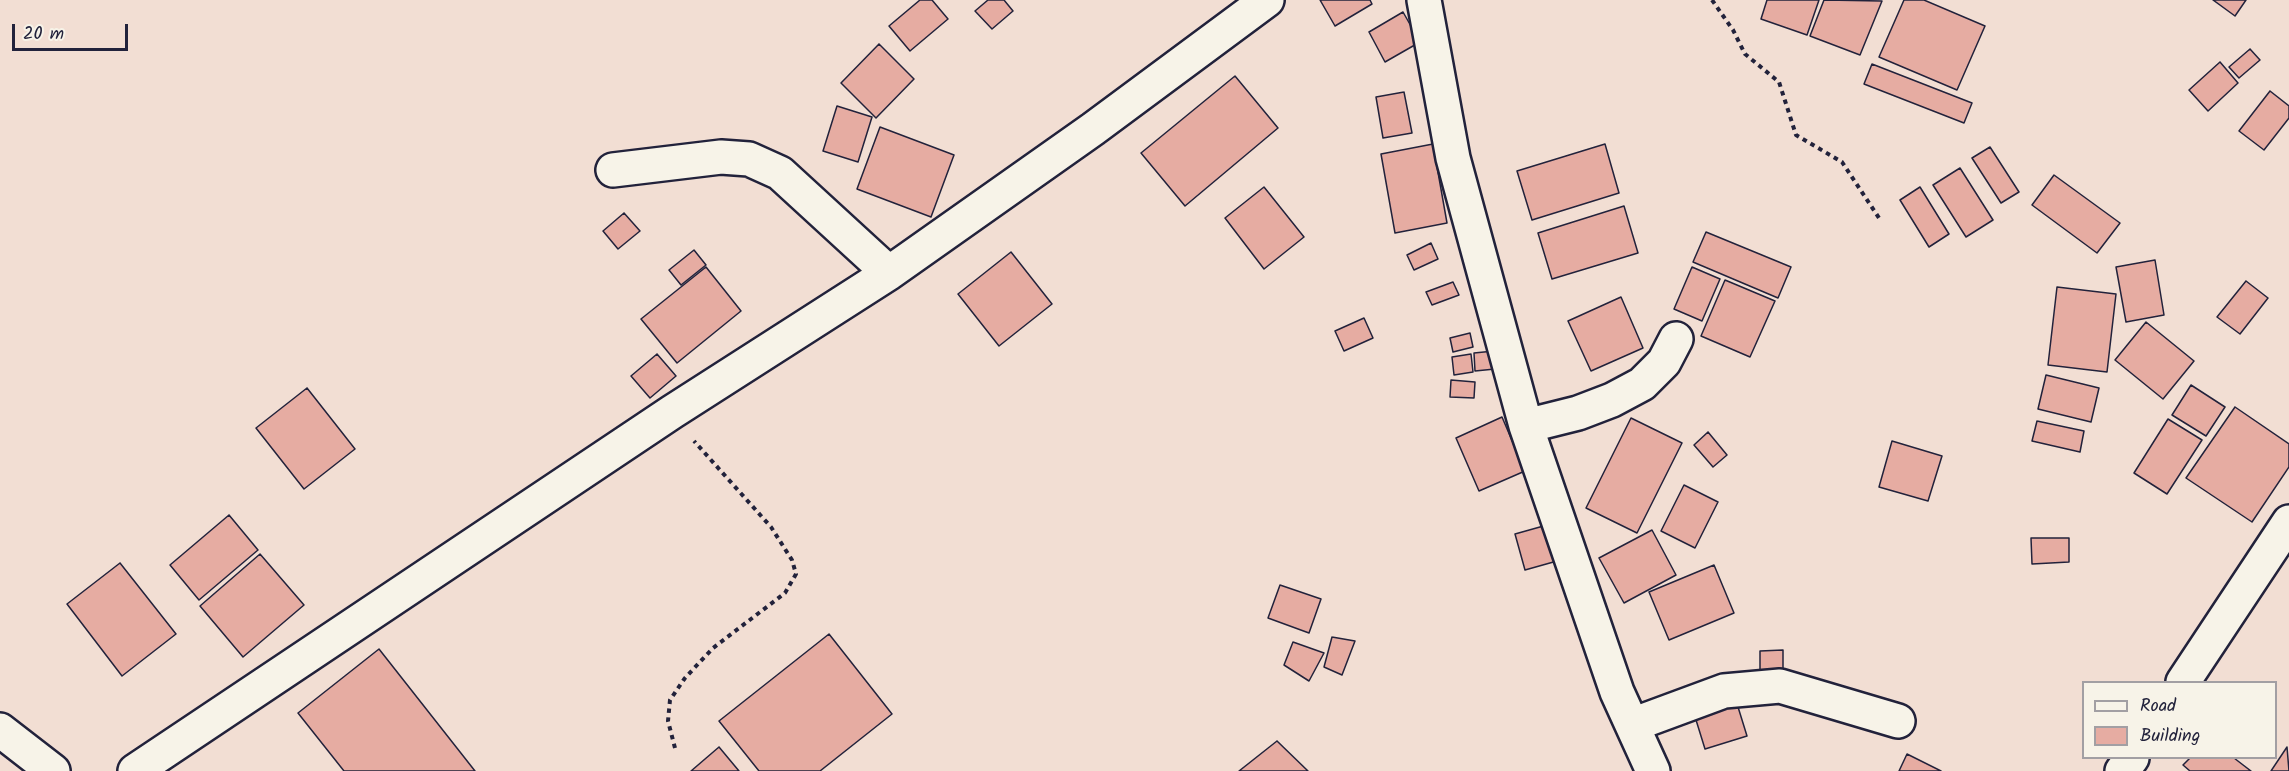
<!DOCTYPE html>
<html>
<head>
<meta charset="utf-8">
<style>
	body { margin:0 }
	#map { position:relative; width:2289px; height:771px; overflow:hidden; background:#f2ded3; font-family:Kalam,sans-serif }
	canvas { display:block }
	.legend { position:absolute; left:2082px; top:681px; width:195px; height:78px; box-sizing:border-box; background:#f7f3e8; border:2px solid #a29fa3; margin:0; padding:8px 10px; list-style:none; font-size:18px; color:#22223b }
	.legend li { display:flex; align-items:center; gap:12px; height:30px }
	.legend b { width:30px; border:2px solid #a29fa3 }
	.scale { position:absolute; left:12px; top:24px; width:116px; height:27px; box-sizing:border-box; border:3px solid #22223b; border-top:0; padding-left:8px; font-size:18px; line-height:21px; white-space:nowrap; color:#22223b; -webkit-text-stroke:4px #f7f3e8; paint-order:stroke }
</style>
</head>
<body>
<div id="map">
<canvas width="2289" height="771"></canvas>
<ul class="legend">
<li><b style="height:8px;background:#f7f3e8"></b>Road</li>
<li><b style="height:16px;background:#e6aca2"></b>Building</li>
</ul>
<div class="scale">20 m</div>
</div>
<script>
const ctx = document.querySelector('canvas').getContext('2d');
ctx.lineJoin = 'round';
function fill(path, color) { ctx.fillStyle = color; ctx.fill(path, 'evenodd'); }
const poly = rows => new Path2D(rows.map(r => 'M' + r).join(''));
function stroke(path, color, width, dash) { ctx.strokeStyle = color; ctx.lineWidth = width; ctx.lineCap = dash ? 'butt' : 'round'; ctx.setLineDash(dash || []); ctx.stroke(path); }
const building = poly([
	[920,0,932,0,948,19,910,51,889,26,920,0],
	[988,0,1004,0,1013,11,992,29,975,11,988,0],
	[1320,0,1370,0,1372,4,1335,26,1320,0],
	[1767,0,1819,0,1807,35,1761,19,1767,0],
	[1824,0,1882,1,1860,55,1810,36,1824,0],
	[1904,0,1924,0,1985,26,1957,90,1879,57,1904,0],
	[2213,0,2246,0,2235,16,2213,0],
	[1403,12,1420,42,1385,62,1369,32,1403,12],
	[879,44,914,79,876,118,841,83,879,44],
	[2250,49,2260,60,2239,78,2229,67,2250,49],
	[2220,62,2238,83,2208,111,2189,90,2220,62],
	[1872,64,1972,103,1964,123,1864,84,1872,64],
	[1235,76,1278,128,1185,206,1141,153,1235,76],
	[2270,91,2289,106,2289,118,2264,150,2239,131,2270,91],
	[1404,92,1412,133,1383,138,1376,97,1404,92],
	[837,106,872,117,858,162,823,151,837,106],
	[880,127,954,155,931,217,857,189,880,127],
	[1433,144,1447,223,1395,233,1381,154,1433,144],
	[1605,144,1619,193,1532,220,1517,171,1605,144],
	[1990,147,2019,192,2001,203,1972,158,1990,147],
	[1960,168,1993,220,1966,237,1933,185,1960,168],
	[2054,175,2120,223,2097,253,2032,205,2054,175],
	[1264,187,1304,237,1264,269,1225,218,1264,187],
	[1920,187,1949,234,1929,247,1900,200,1920,187],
	[1624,206,1638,253,1552,279,1538,233,1624,206],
	[624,213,640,231,618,249,603,231,624,213],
	[1706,232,1791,267,1778,298,1693,262,1706,232],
	[1431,243,1438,259,1414,270,1407,255,1431,243],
	[694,250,706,265,681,285,669,270,694,250],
	[1011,252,1052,304,999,346,958,294,1011,252],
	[2155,260,2164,315,2126,322,2116,267,2155,260],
	[706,267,741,311,677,363,641,319,706,267],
	[1692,267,1720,279,1702,321,1674,309,1692,267],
	[1725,280,1775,301,1750,357,1701,336,1725,280],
	[2246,281,2268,298,2240,334,2217,317,2246,281],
	[1453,282,1459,295,1432,305,1426,292,1453,282],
	[2057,287,2116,294,2107,372,2048,365,2057,287],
	[1621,297,1643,348,1591,371,1568,321,1621,297],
	[1364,318,1373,338,1344,351,1335,331,1364,318],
	[2146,322,2194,361,2163,399,2115,360,2146,322],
	[1470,333,1473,347,1453,352,1450,338,1470,333],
	[1494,351,1495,369,1475,371,1474,353,1494,351],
	[657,354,676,376,650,398,631,376,657,354],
	[1471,354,1473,372,1454,375,1452,357,1471,354],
	[2046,375,2099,388,2091,422,2038,409,2046,375],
	[1451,380,1475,382,1474,398,1450,397,1451,380],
	[2191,385,2225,407,2206,436,2172,415,2191,385],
	[307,388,355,449,304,489,256,428,307,388],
	[2235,407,2289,444,2289,467,2252,522,2186,478,2235,407],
	[1502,417,1525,471,1479,491,1456,438,1502,417],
	[1631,418,1682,443,1637,533,1586,508,1631,418],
	[2168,419,2202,440,2167,494,2134,473,2168,419],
	[2037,421,2084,431,2080,452,2032,441,2037,421],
	[1708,432,1727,455,1713,467,1694,445,1708,432],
	[1892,441,1942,456,1928,501,1879,487,1892,441],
	[1684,485,1718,502,1695,548,1661,531,1684,485],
	[229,515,258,550,199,600,170,565,229,515],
	[1547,525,1557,561,1525,570,1515,534,1547,525],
	[1652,530,1676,575,1624,603,1599,558,1652,530],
	[2031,538,2069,538,2069,562,2032,564,2031,538],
	[260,554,304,605,243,657,200,606,260,554],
	[120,563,176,634,122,676,67,604,120,563],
	[1714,565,1734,613,1669,640,1649,592,1714,565],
	[1280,585,1321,599,1309,633,1268,618,1280,585],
	[829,634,892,714,820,771,759,771,719,721,829,634],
	[1332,637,1355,641,1342,675,1324,667,1332,637],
	[1293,642,1324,653,1309,681,1284,665,1293,642],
	[379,649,475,771,344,771,298,713,379,649],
	[1783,650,1783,680,1760,680,1760,651,1783,650],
	[1734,694,1747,736,1705,749,1692,707,1734,694],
	[1277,741,1308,771,1239,771,1277,741],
	[719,747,739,771,691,771,719,747],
	[2287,747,2289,771,2271,771,2287,747],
	[1907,754,1941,771,1899,771,1907,754],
	[2190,758,2234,758,2251,771,2190,771,2183,765,2190,758]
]);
fill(building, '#e6aca2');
stroke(building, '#22223b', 1.5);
const minor = poly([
	[1424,0,1453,158,1526,426,1617,692,1653,771],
	[613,170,721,157,749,159,780,173,889,273],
	[1526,426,1578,413,1612,400,1642,384,1664,362,1676,339],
	[2183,682,2289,522],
	[1632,725,1724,691,1780,686,1898,721],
	[0,730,53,771],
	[135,771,672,412,889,273,1093,129,1267,0],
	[2122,771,2132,758]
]);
stroke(minor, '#22223b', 38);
stroke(poly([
	[1712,0,1733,30,1745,54,1779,82,1796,135,1842,162,1881,221],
	[675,748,668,721,670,700,685,678,713,648,785,593,796,574,792,560,771,527,694,441]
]), '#22223b', 4, [4.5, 4.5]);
stroke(minor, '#f7f3e8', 33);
</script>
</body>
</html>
